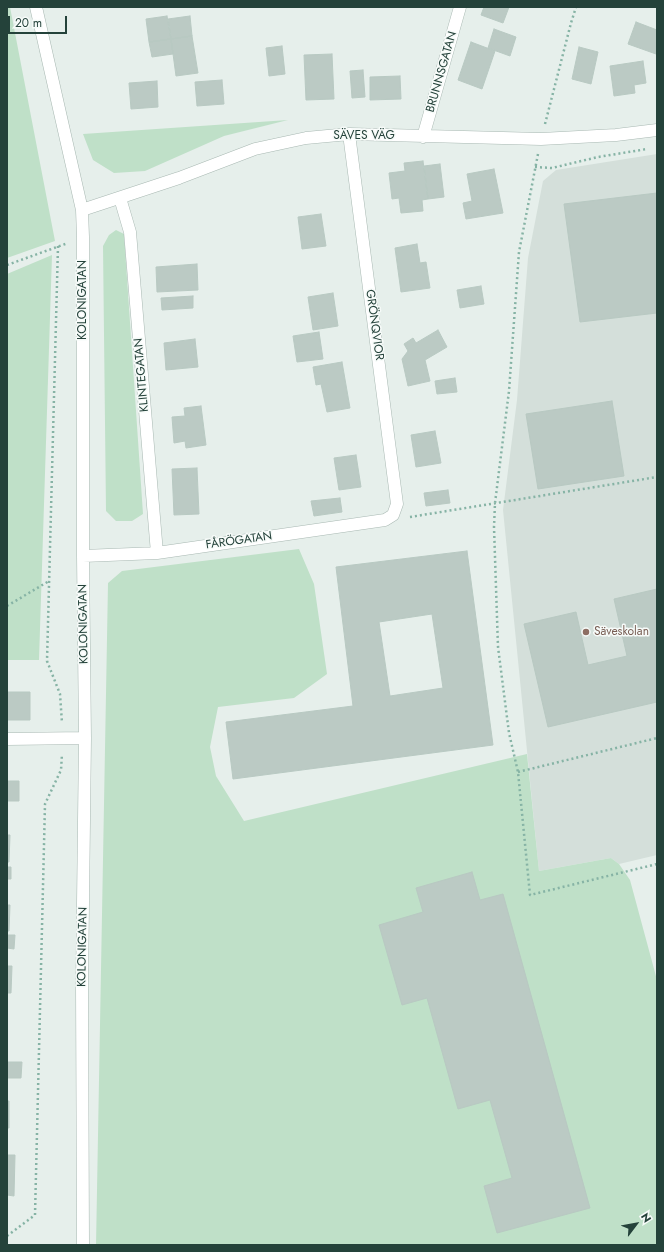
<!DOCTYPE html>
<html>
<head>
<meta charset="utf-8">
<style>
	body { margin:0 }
	#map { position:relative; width:664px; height:1252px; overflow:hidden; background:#e6efeb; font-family:Jost,sans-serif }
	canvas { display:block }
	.frame { position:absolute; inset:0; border:8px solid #24423a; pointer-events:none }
	.north { position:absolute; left:616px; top:1204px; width:40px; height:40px; -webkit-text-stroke:3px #f7fbf9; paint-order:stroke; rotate:58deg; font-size:11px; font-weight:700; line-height:16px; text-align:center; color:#24423a }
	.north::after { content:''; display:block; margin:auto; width:14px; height:18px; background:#24423a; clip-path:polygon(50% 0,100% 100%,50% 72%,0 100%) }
	.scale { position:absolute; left:8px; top:16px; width:59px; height:18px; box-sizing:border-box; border:2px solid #24423a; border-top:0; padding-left:5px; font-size:12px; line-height:14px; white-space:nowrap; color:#24423a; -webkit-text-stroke:3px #f7fbf9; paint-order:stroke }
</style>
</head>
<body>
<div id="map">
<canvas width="664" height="1252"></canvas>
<div class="frame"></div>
<div class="north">N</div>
<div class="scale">20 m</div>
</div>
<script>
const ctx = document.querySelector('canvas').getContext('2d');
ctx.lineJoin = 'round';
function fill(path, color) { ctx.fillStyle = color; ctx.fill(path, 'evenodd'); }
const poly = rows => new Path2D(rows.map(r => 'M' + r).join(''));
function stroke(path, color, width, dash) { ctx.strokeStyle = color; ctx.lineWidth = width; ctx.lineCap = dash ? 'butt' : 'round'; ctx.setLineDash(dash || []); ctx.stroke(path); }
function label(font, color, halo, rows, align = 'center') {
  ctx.font = font + ' Jost,sans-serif'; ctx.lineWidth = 3; ctx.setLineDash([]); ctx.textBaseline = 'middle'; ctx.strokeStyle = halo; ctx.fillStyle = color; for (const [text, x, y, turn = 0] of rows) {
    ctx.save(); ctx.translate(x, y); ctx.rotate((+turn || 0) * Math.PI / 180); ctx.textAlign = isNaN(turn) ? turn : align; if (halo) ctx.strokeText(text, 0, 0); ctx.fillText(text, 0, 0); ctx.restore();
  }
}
fill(poly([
	[657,154,657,855,619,864,611,858,539,871,503,510,517,400,528,258,543,181,556,170]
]), '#d4dfda');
fill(poly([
	[7,7,10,7,55,241,7,258],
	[288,120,224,136,145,171,114,173,93,160,83,134],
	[116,230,124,234,143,514,132,521,116,521,106,511,103,246,109,235],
	[52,255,39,660,7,660,7,274],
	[299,549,314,584,327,674,294,698,218,707,210,747,216,776,244,821,527,754,539,871,611,858,619,864,630,880,657,980,657,1245,96,1245,108,583,122,571]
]), '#bfe0c8');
const building = poly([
	[484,7,509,7,503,23,481,15,484,7],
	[167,16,171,39,149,42,146,19,167,16],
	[190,16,192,36,171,39,168,19,190,16],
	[636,22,657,30,656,54,628,44,636,22],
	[494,29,516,37,510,56,488,48,494,29],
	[192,36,198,73,176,76,171,39,192,36],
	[171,39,173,54,152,57,149,42,171,39],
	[471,42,495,51,482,89,458,80,471,42],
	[282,46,285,74,269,76,266,48,282,46],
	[579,47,598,52,591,84,572,79,579,47],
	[332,54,334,99,306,100,304,55,332,54],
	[643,61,646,83,634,85,635,93,614,96,610,66,643,61],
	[363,70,365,97,352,98,350,71,363,70],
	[400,76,401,99,370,100,370,77,400,76],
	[222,80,224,104,197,106,195,82,222,80],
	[157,81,158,107,131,109,129,83,157,81],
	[423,161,428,199,422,200,423,211,401,213,399,198,392,199,389,173,405,171,404,163,423,161],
	[440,164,444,197,428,199,424,166,440,164],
	[494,169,503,213,466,219,463,203,472,201,467,174,494,169],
	[657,193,657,313,580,322,564,204,657,193],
	[321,214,326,246,302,249,298,217,321,214],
	[417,244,420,263,426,262,430,288,401,292,395,248,417,244],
	[197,264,198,290,157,292,156,267,197,264],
	[481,286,484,304,460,308,457,290,481,286],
	[333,293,338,326,313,330,308,297,333,293],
	[193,296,193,308,162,310,161,298,193,296],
	[438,330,447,347,425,360,430,381,408,386,402,359,408,351,404,344,413,338,416,343,438,330],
	[319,332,323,359,297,362,293,336,319,332],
	[195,339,198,367,166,370,164,343,195,339],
	[342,362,350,408,327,412,321,384,316,385,313,367,342,362],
	[455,378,457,392,437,394,435,381,455,378],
	[612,401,624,476,538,489,526,414,612,401],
	[201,406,206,445,186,448,185,441,174,443,172,417,185,416,184,408,201,406],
	[435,431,441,463,416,467,411,435,435,431],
	[356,455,361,487,339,490,334,458,356,455],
	[197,468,199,514,174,515,172,469,197,468],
	[448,490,450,503,426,506,424,493,448,490],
	[340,498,342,512,314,516,311,501,340,498],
	[467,551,493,745,233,779,226,722,353,706,336,567,467,551],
	[432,614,443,688,390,696,379,622,432,614],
	[657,589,657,702,548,727,524,624,576,612,588,665,627,656,614,599,657,589],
	[7,692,30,692,30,720,7,720,7,692],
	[7,781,19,781,19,801,7,801,7,781],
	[7,835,10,835,9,862,7,862,7,835],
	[7,867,11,867,11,879,7,879,7,867],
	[472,872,480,900,503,894,590,1208,497,1233,484,1186,512,1178,490,1100,458,1109,427,998,402,1005,379,925,423,912,416,888,472,872],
	[7,905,10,905,9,931,7,931,7,905],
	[7,935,15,935,14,949,7,948,7,935],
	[7,966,12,966,11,993,7,993,7,966],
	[7,1062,22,1062,21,1078,7,1078,7,1062],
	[7,1101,9,1101,9,1128,7,1128,7,1101],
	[7,1155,15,1155,14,1196,7,1195,7,1155]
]);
fill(building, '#bbcac4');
stroke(building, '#b8c9c2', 1);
const street = poly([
	[36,7,82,210,83,237,83,556,85,738,82,985,83,1245],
	[423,137,460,7],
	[120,198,130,232,157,553],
	[82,210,179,178,255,149,306,138,349,134,541,139,616,135,657,130],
	[83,556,157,553,385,520,393,515,397,504,349,134],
	[7,739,85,738]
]);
stroke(street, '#a8b8b2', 13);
stroke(poly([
	[545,124,571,23,576,7],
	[538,154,519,252,509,391,495,503,494,527,498,647,509,733,518,772,530,895,657,864],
	[535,167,552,168,598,157,647,149],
	[58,246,47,661,60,694,62,723],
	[7,265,68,243],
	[410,517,657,477],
	[7,606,49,581],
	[518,772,657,738],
	[7,1236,35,1215,45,804,61,770,62,754]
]), '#86b3a5', 2.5, [2, 3]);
stroke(street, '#fff', 12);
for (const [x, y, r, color] of [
	[586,632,4,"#8d6e63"]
]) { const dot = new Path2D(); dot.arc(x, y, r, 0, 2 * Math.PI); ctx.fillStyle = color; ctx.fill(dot); stroke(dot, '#f7fbf9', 1.5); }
label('12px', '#24423a', '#f7fbf9', [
	["BRUNNSGATAN",442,72,-74],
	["SÄVES VÄG",364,136],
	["KOLONIGATAN",83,300,-90],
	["GRÖNQVIOR",374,325,82],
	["KLINTEGATAN",142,375,-95],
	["FÅRÖGATAN",239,541,-8],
	["KOLONIGATAN",84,624,-91],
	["KOLONIGATAN",83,947,-89]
]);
label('12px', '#785e54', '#f7fbf9', [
	["Säveskolan",594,632]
], 'left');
</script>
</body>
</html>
